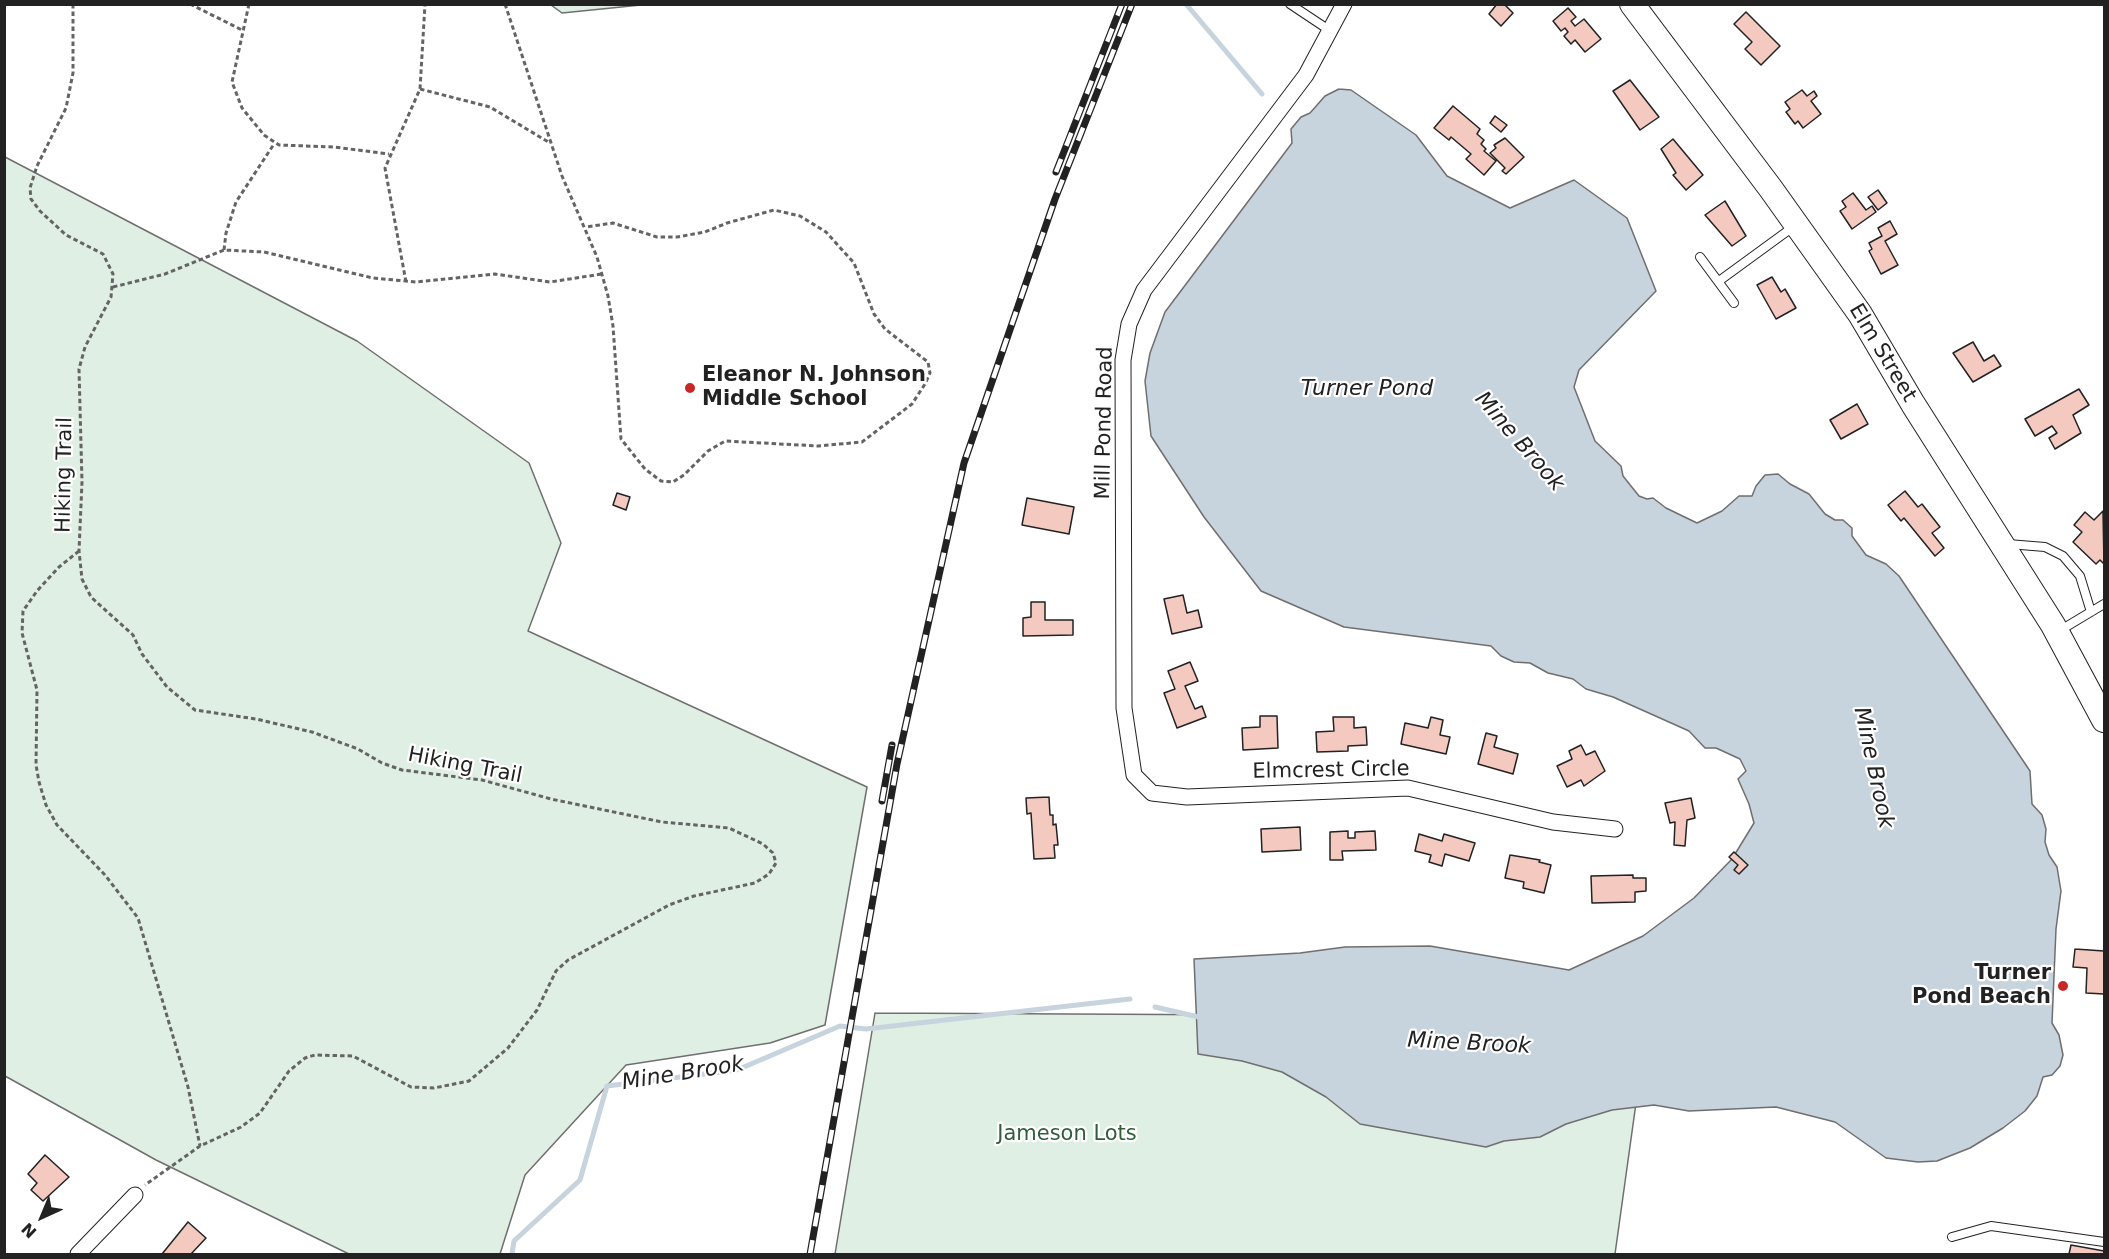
<!DOCTYPE html>
<html>
<head>
<meta charset="utf-8">
<style>
	body { margin:0 }
	#map { position:relative; width:2109px; height:1259px; overflow:hidden; background:#fff; font-family:"DejaVu Sans",sans-serif }
	canvas { display:block }
	.frame { position:absolute; inset:0; border:6px solid #222; pointer-events:none }
	.north { position:absolute; left:12px; top:1187px; width:60px; height:60px; -webkit-text-stroke:4px #fff; paint-order:stroke; rotate:224deg; font-size:16px; font-weight:700; line-height:24px; text-align:center; color:#222 }
	.north::after { content:''; display:block; margin:auto; width:21px; height:27px; background:#222; clip-path:polygon(50% 0,100% 100%,50% 72%,0 100%) }
</style>
</head>
<body>
<div id="map">
<canvas width="2109" height="1259"></canvas>
<div class="frame"></div>
<div class="north">N</div>
</div>
<script>
const ctx = document.querySelector('canvas').getContext('2d');
ctx.lineJoin = 'round';
function fill(path, color) { ctx.fillStyle = color; ctx.fill(path, 'evenodd'); }
const poly = rows => new Path2D(rows.map(r => 'M' + r).join(''));
function stroke(path, color, width, dash) { ctx.strokeStyle = color; ctx.lineWidth = width; ctx.lineCap = dash ? 'butt' : 'round'; ctx.setLineDash(dash || []); ctx.stroke(path); }
function label(font, color, halo, rows, align = 'center') {
  ctx.font = font + ' "DejaVu Sans",sans-serif'; ctx.lineWidth = 4.5; ctx.setLineDash([]); ctx.textBaseline = 'middle'; ctx.strokeStyle = halo; ctx.fillStyle = color; for (const [text, x, y, turn = 0] of rows) {
    ctx.save(); ctx.translate(x, y); ctx.rotate((+turn || 0) * Math.PI / 180); ctx.textAlign = isNaN(turn) ? turn : align; if (halo) ctx.strokeText(text, 0, 0); ctx.fillText(text, 0, 0); ctx.restore();
  }
}
const green = poly([
	[551,5,641,5,562,13,551,5],
	[5,157,357,341,529,463,561,543,528,631,867,787,825,1025,770,1043,626,1065,525,1175,500,1254,349,1254,156,1160,5,1076,5,157],
	[875,1013,1648,1017,1615,1254,835,1254,875,1013]
]);
fill(green, '#e0efe3');
stroke(green, '#6f6f6f', 1.5);
const water = poly([
	[1339,89,1351,90,1416,135,1447,176,1510,208,1574,180,1627,218,1656,291,1579,370,1574,387,1595,441,1621,466,1623,476,1639,496,1647,499,1653,498,1666,508,1697,523,1722,511,1739,496,1752,496,1756,486,1765,475,1778,474,1790,484,1809,494,1825,514,1835,520,1843,520,1852,528,1852,536,1866,555,1886,564,1899,576,2030,771,2032,804,2042,815,2046,829,2045,842,2049,855,2057,867,2061,891,2056,929,2052,1023,2059,1035,2063,1055,2060,1066,2052,1075,2043,1077,2037,1096,2025,1111,2003,1128,1970,1148,1937,1161,1918,1162,1886,1158,1835,1122,1776,1107,1689,1111,1654,1105,1612,1110,1566,1124,1540,1137,1504,1141,1486,1147,1360,1124,1326,1097,1282,1072,1242,1061,1198,1054,1194,959,1300,953,1345,947,1430,946,1569,970,1643,936,1694,898,1732,859,1754,823,1749,804,1738,779,1746,771,1740,759,1716,748,1705,748,1689,731,1613,697,1586,689,1573,679,1548,673,1530,663,1514,662,1501,656,1491,646,1344,627,1261,591,1204,517,1151,436,1145,381,1150,353,1165,312,1292,143,1291,129,1301,117,1310,113,1325,96,1339,89]
]);
fill(water, '#c7d3dd');
stroke(water, '#6f6f6f', 1.5);
stroke(poly([
	[1186,4,1262,94],
	[1155,1007,1203,1018],
	[512,1254,514,1241,580,1180,607,1086,737,1070,840,1026,866,1029,1130,999]
]), '#c7d3dd', 5);
const building = poly([
	[1497,4,1504,4,1513,13,1501,26,1489,14,1497,4],
	[1568,8,1576,17,1571,21,1575,26,1584,19,1601,39,1585,52,1575,40,1571,44,1564,36,1568,32,1565,28,1561,31,1553,21,1568,8],
	[1746,12,1780,46,1761,65,1745,49,1752,42,1734,24,1746,12],
	[1630,80,1659,117,1640,130,1613,91,1630,80],
	[1802,90,1807,96,1814,91,1817,96,1811,101,1821,114,1803,128,1798,121,1795,124,1786,112,1790,109,1785,102,1802,90],
	[1453,106,1480,129,1477,134,1484,140,1481,144,1486,149,1484,151,1496,161,1484,175,1466,159,1471,154,1451,137,1449,140,1434,128,1453,106],
	[1495,116,1507,125,1501,132,1490,123,1495,116],
	[1505,138,1524,157,1506,174,1502,171,1505,168,1490,153,1496,148,1494,145,1505,138],
	[1673,139,1703,175,1686,190,1673,175,1676,173,1661,149,1673,139],
	[1878,190,1887,203,1878,210,1868,197,1878,190],
	[1853,193,1866,210,1872,206,1876,212,1852,229,1840,211,1846,207,1842,201,1853,193],
	[1725,201,1746,236,1732,246,1705,215,1725,201],
	[1890,221,1897,234,1885,241,1898,265,1881,274,1869,251,1872,249,1869,243,1882,236,1878,228,1890,221],
	[1772,277,1781,292,1785,289,1796,308,1776,319,1757,285,1772,277],
	[1973,342,1984,361,1994,355,2001,366,1973,382,1953,353,1973,342],
	[2079,389,2089,405,2073,415,2081,433,2055,449,2049,438,2057,433,2052,426,2035,436,2025,419,2079,389],
	[1857,404,1868,424,1841,439,1830,420,1857,404],
	[1905,491,1918,507,1922,504,1940,527,1932,533,1944,548,1935,556,1904,518,1901,521,1888,505,1905,491],
	[617,493,630,497,626,510,613,505,617,493],
	[1027,498,1074,507,1069,534,1022,525,1027,498],
	[2103,511,2104,564,2100,560,2096,564,2073,542,2082,532,2074,525,2085,512,2094,520,2103,511],
	[1183,595,1187,613,1198,610,1202,627,1172,634,1164,599,1183,595],
	[1031,602,1045,602,1045,620,1073,620,1073,635,1023,636,1023,618,1031,617,1031,602],
	[1190,662,1198,681,1185,686,1195,709,1202,706,1206,717,1177,728,1164,693,1175,689,1168,671,1190,662],
	[1260,716,1277,716,1278,748,1243,750,1242,728,1260,727,1260,716],
	[1333,717,1354,717,1354,728,1366,727,1367,745,1348,746,1348,751,1317,752,1316,732,1334,731,1333,717],
	[1431,717,1443,720,1440,735,1450,737,1446,754,1401,744,1405,723,1428,728,1431,717],
	[1486,733,1497,736,1494,747,1518,754,1513,774,1478,764,1486,733],
	[1581,745,1586,755,1595,751,1605,771,1584,786,1581,780,1567,787,1557,766,1572,759,1569,751,1581,745],
	[1049,797,1050,815,1053,815,1053,825,1056,824,1058,845,1054,845,1055,858,1034,859,1031,813,1027,814,1026,798,1049,797],
	[1691,798,1695,818,1687,820,1685,846,1674,845,1675,822,1670,823,1665,803,1691,798],
	[1300,827,1301,850,1262,852,1261,829,1300,827],
	[1348,831,1348,838,1355,838,1355,832,1375,831,1376,850,1342,851,1343,860,1330,860,1330,832,1348,831],
	[1419,834,1442,841,1444,834,1475,843,1469,861,1445,854,1442,866,1429,862,1431,855,1415,851,1419,834],
	[1734,852,1748,865,1739,874,1734,870,1738,865,1729,857,1734,852],
	[1510,855,1540,860,1539,862,1551,865,1544,893,1523,888,1524,882,1505,878,1510,855],
	[1633,875,1633,878,1646,878,1646,891,1635,892,1635,902,1592,903,1591,876,1633,875],
	[2075,949,2104,951,2104,994,2086,993,2087,968,2073,967,2075,949],
	[45,1155,69,1177,43,1201,31,1190,37,1183,28,1174,45,1155],
	[188,1222,206,1238,191,1254,162,1254,188,1222],
	[2071,1245,2104,1251,2104,1254,2069,1254,2071,1245]
]);
fill(building, '#f3c9c0');
stroke(building, '#222', 1.5);
const lane = poly([
	[1290,4,1329,30],
	[1700,257,1734,303],
	[1719,281,1793,227],
	[2008,544,2045,547,2063,556,2080,576,2091,612],
	[2059,631,2104,604],
	[1952,1237,1991,1226,2104,1242]
]);
const street = poly([
	[1344,4,1306,75,1144,290,1129,324,1123,360,1124,708,1134,775,1152,793,1187,797,1408,788,1553,822,1615,829],
	[78,1254,135,1195]
]);
const primary = poly([
	[1632,4,1771,189,1860,314,1913,404,2053,625,2104,720]
]);
stroke(lane, '#222', 10);
stroke(street, '#222', 17);
stroke(primary, '#222', 26);
stroke(poly([
	[73,4,73,73,66,108,37,166,30,188,31,199,40,211,66,235,103,254,113,274,111,297,85,347,79,369,82,482,79,551,82,579,91,597,133,635,142,654,167,687,195,710,256,719,312,732,358,749,382,763,402,770,482,780,551,799,662,822,729,828,763,844,773,853,776,863,769,874,755,883,694,896,669,905,568,960,556,971,537,1010,508,1048,469,1081,434,1088,411,1087,353,1056,315,1055,305,1058,289,1071,260,1113,241,1127,200,1146,145,1185],
	[190,4,242,30],
	[249,4,232,82,242,108,264,135,279,145,334,147,389,154],
	[505,4,562,176,597,257,608,296,613,326,621,439,645,469,661,481,673,482,684,475,708,451,725,441,818,446,862,442,912,404,925,384,930,373,928,362,885,329,874,314,854,263,826,232,800,216,774,210,727,223,705,232,677,237,657,237,613,223,586,227],
	[420,89,490,107,550,143],
	[224,250,226,233,236,202,274,144],
	[406,282,385,168,420,89,425,4],
	[113,287,165,274,224,250,264,252,373,278,416,282,495,274,550,282,602,274],
	[79,551,59,567,37,591,23,611,22,633,37,690,36,765,39,782,46,805,57,825,105,875,138,918,188,1087,200,1146]
]), '#646464', 3, [4.5, 3]);
stroke(lane, '#fff', 8);
stroke(street, '#fff', 15);
stroke(primary, '#fff', 24);
const rail = poly([
	[1056,172,1122,4],
	[882,801,892,745],
	[810,1254,897,764,964,463,1055,199,1132,4]
]);
stroke(rail, '#222', 7);
stroke(rail, '#fff', 4.5, [14]);
for (const [x, y, r, color] of [
	[690,388,6,"#c62828"],
	[2063,986,6,"#c62828"]
]) { const dot = new Path2D(); dot.arc(x, y, r, 0, 2 * Math.PI); ctx.fillStyle = color; ctx.fill(dot); stroke(dot, '#fff', 2); }
label('21px', '#222', '#fff', [
	["Elm Street",1882,353,59],
	["Mill Pond Road",1105,423,-89],
	["Hiking Trail",65,475,-89],
	["Hiking Trail",465,766,11],
	["Elmcrest Circle",1331,771,-1]
]);
label('bold 21px', '#222', '#fff', [
	["Eleanor N. Johnson",702,376],
	["Middle School",702,400],
	["Turner",2051,974,"right"],
	["Pond Beach",2051,998,"right"]
], 'left');
label('21px', '#2f5e38', '#fff', [
	["Jameson Lots",1067,1135]
]);
label('italic 22px', '#222', '#fff', [
	["Turner Pond",1367,389],
	["Mine Brook",1519,442,49],
	["Mine Brook",1873,768,78],
	["Mine Brook",1469,1044,3],
	["Mine Brook",683,1074,-9]
]);
</script>
</body>
</html>
